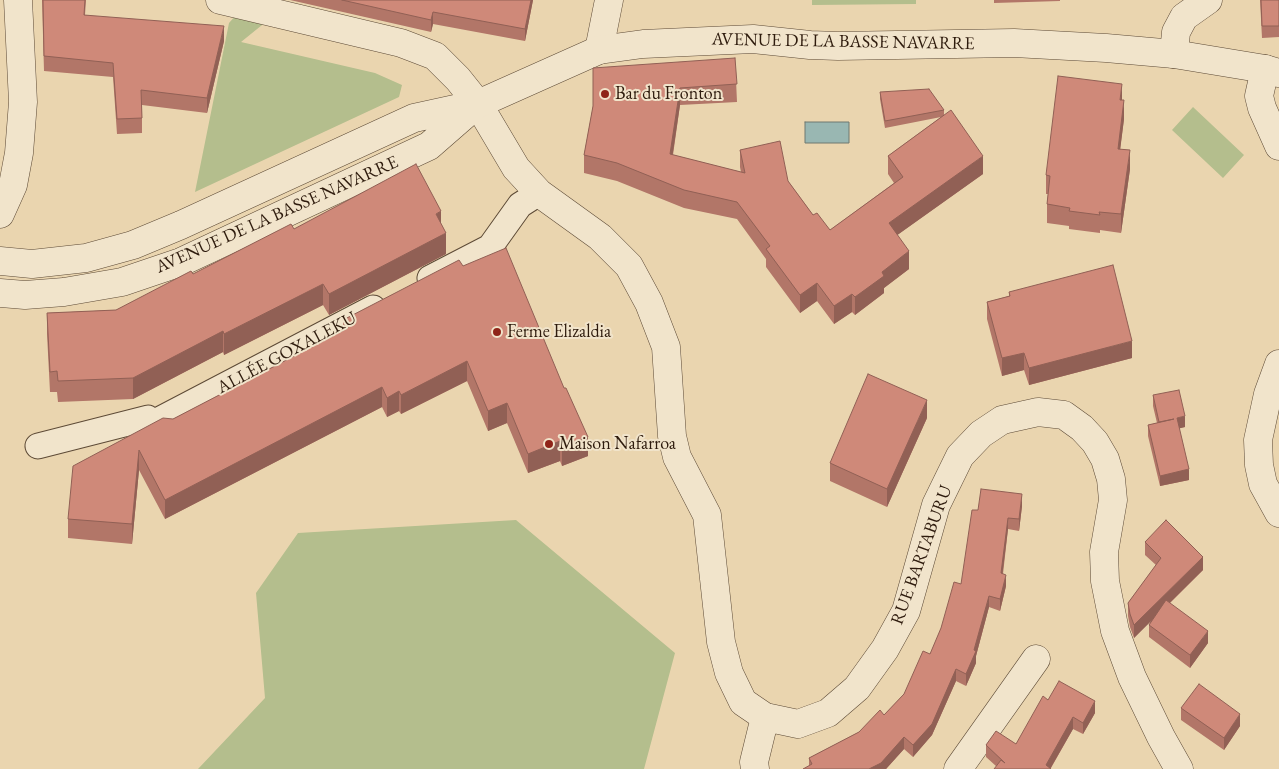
<!DOCTYPE html>
<html>
<head>
<meta charset="utf-8">
<style>
	body { margin:0 }
	canvas { display:block; background:#ead5af }
</style>
</head>
<body>
<canvas width="1279" height="769"></canvas>
<script>
const ctx = document.querySelector('canvas').getContext('2d');
ctx.lineJoin = 'round';
function fill(path, color) { ctx.fillStyle = color; ctx.fill(path, 'evenodd'); }
const poly = rows => new Path2D(rows.map(r => 'M' + r).join(''));
function stroke(path, color, width, dash) { ctx.strokeStyle = color; ctx.lineWidth = width; ctx.lineCap = dash ? 'butt' : 'round'; ctx.setLineDash(dash || []); ctx.stroke(path); }
function label(font, color, halo, rows, align = 'center') {
  ctx.font = font + ' "EB Garamond",serif'; ctx.lineWidth = 4; ctx.setLineDash([]); ctx.textBaseline = 'middle'; ctx.strokeStyle = halo; ctx.fillStyle = color; for (const [text, x, y, turn = 0] of rows) {
    ctx.save(); ctx.translate(x, y); ctx.rotate((+turn || 0) * Math.PI / 180); ctx.textAlign = isNaN(turn) ? turn : align; if (halo) ctx.strokeText(text, 0, 0); ctx.fillText(text, 0, 0); ctx.restore();
  }
}
fill(poly([
	[812,0,916,0,916,4,812,5],
	[237,14,267,21,241,42,375,73,402,85,399,97,195,192,229,23],
	[1193,107,1244,155,1223,178,1172,130],
	[516,520,675,653,644,769,198,769,265,698,256,593,298,533]
]), '#b4be8d');
const water = poly([
	[805,122,849,122,849,143,805,143,805,122]
]);
fill(water, '#99b7b2');
stroke(water, '#6e7970', 1);
const pedestrian = poly([
	[430,278,490,247,520,205,539,193],
	[38,446,148,418,151,424,373,308]
]);
const minor = poly([
	[220,0,401,43,435,56,458,79,478,104,516,168,539,193,600,237,629,266,649,303,666,347,672,436,677,457,707,515,721,642,729,673,743,702,765,717,798,724,828,713,857,688,885,649,906,611,936,505,960,456,981,434,1002,420,1038,412,1064,415,1082,428,1095,442,1105,459,1111,479,1113,500,1104,552,1105,581,1115,631,1132,677,1161,737,1179,769],
	[599,50,609,0],
	[1174,54,1176,32,1184,17,1208,0],
	[1265,69,1259,96,1262,108,1279,146],
	[0,214,13,185,19,153,23,102,18,0],
	[1279,364,1268,394,1258,440,1259,465,1263,484,1279,513],
	[755,769,754,762,765,717],
	[958,769,1036,659]
]);
const tertiary = poly([
	[0,261,32,264,86,258,133,245,181,225,414,118,478,104,599,50,643,44,753,39,810,45,838,46,1014,43,1106,48,1174,54,1265,69,1279,73],
	[0,293,25,295,64,292,122,282,181,262,429,146,476,105]
]);
stroke(pedestrian, '#5d4a36', 27);
stroke(minor, '#5d4a36', 29);
stroke(tertiary, '#5d4a36', 29);
stroke(pedestrian, '#f1e4cb', 25);
stroke(minor, '#f1e4cb', 28);
stroke(tertiary, '#f1e4cb', 28);
fill(poly([
	[42,0,86,0,85,15,224,41,207,113,142,105,142,133,117,134,113,77,44,71],
	[290,0,533,0,525,41,433,24,431,32],
	[994,0,1060,0,1060,1,994,3],
	[1260,0,1279,0,1279,37,1262,38],
	[735,58,737,102,680,105,673,155,741,172,740,167,740,150,788,181,813,215,830,230,894,183,888,174,888,156,941,117,885,128,880,99,880,92,944,110,944,116,983,174,897,235,909,269,884,288,884,293,855,315,852,312,834,324,817,301,800,313,766,267,766,259,737,219,684,208,617,181,584,173,584,155,593,106],
	[1122,100,1124,119,1120,149,1130,169,1121,233,1100,230,1100,233,1069,229,1069,226,1047,223,1047,204,1048,194,1046,194,1046,175],
	[441,224,446,254,329,315,323,305,224,355,223,352,133,399,58,402,57,392,50,392,47,334,47,313,116,310,294,229],
	[463,266,588,456,562,466,560,461,528,473,507,423,488,431,467,381,401,414,399,411,387,417,382,407,165,519,139,470,132,544,68,538,68,519,173,419,343,331,343,320],
	[1009,292,1132,358,1029,385,1024,370,1002,376,987,319,987,302,1009,296],
	[1153,395,1185,427,1179,428,1189,480,1160,486,1148,436,1148,425,1157,423,1153,406],
	[927,418,887,507,830,481,830,463],
	[1022,506,1019,531,1008,529,1003,574,1006,586,1000,611,989,607,976,656,976,663,966,686,956,681,932,735,913,757,904,749,886,769,803,769,809,766,809,758,859,732,884,715,904,694,930,654,961,584,978,510],
	[1145,542,1203,570,1170,603,1208,643,1190,668,1149,637,1149,625,1151,620,1134,638,1130,627,1128,616,1128,603,1156,565,1145,555],
	[1048,700,1095,713,1083,734,1073,729,1051,768,996,766,986,757,986,745,1016,744],
	[1181,708,1240,726,1224,750,1181,720]
]), '#b27668');
fill(poly([
	[531,0,533,0,525,41,525,29],
	[433,12,433,24,431,32,431,20],
	[224,26,224,41,207,113,207,98],
	[1122,84,1122,103,1120,100],
	[680,88,680,105,670,172,670,154],
	[1124,100,1124,119,1118,167,1118,149],
	[1130,150,1130,169,1121,233,1121,214],
	[983,156,983,174,889,241,889,223],
	[441,211,441,232,436,214],
	[446,233,446,254,329,315,329,294],
	[909,251,909,269,884,288,884,293,855,315,855,297,882,272],
	[817,283,817,301,800,313,800,295],
	[323,284,323,305,224,355,224,334],
	[852,294,852,312,834,324,834,306],
	[223,331,223,352,133,399,133,378],
	[1132,341,1132,358,1029,385,1029,368],
	[1024,353,1024,370,1002,376,1002,358],
	[467,361,467,381,401,414,401,395],
	[382,387,382,407,165,519,165,500],
	[399,391,399,411,387,417,387,398],
	[927,400,927,418,887,507,887,489],
	[507,403,507,423,488,431,488,411],
	[1185,416,1185,427,1177,429,1177,418],
	[588,437,588,456,562,466,562,446],
	[560,441,560,461,528,473,528,454],
	[139,450,139,470,132,544,132,524],
	[1189,469,1189,480,1160,486,1160,476],
	[1022,494,1022,506,1019,531,1019,519],
	[1008,518,1008,529,1001,585,1001,573],
	[1203,557,1203,570,1134,638,1134,625],
	[1006,575,1006,586,1000,611,1000,599],
	[989,596,989,607,976,656,976,663,966,686,966,674,974,650],
	[1208,631,1208,643,1190,668,1190,655],
	[956,669,956,681,932,735,913,757,913,745],
	[1095,701,1095,713,1083,734,1083,723],
	[1240,714,1240,726,1224,750,1224,738],
	[1073,717,1073,729,1050,769,1046,765],
	[904,737,904,749,886,769,869,769]
]), '#916055');
const building = poly([
	[43,0,85,0,84,15,224,26,207,98,141,90,142,118,117,119,113,63,44,56,43,0],
	[342,0,531,0,525,29,433,12,431,20,342,0],
	[1261,0,1279,0,1279,26,1262,26,1261,0],
	[735,58,737,84,680,88,670,154,745,173,740,150,780,141,788,181,813,215,817,213,830,230,903,177,888,156,951,110,983,156,889,223,909,251,882,272,884,276,855,297,852,294,834,306,817,283,800,295,766,249,770,246,737,202,684,190,617,163,584,155,593,106,593,68,735,58],
	[1058,76,1122,84,1120,100,1124,100,1118,149,1130,150,1121,214,1099,212,1100,215,1069,211,1070,208,1047,204,1050,176,1046,175,1058,76],
	[929,89,944,110,885,121,880,92,929,89],
	[416,164,441,211,436,214,446,233,329,294,323,284,224,334,223,331,133,378,58,381,57,371,50,372,47,313,116,310,191,271,193,274,291,224,294,229,416,164],
	[506,248,564,388,566,388,588,437,562,446,560,441,528,454,507,403,488,411,467,361,401,395,399,391,387,398,382,387,165,500,139,450,132,524,68,519,73,466,163,418,173,419,348,328,343,320,459,260,463,266,506,248],
	[1113,265,1132,341,1029,368,1024,353,1002,358,987,302,1010,296,1009,292,1113,265],
	[868,374,927,400,887,489,830,463,868,374],
	[1179,390,1185,416,1177,418,1189,469,1160,476,1148,425,1174,419,1159,422,1153,395,1179,390],
	[981,489,1022,494,1019,519,1008,518,1001,573,1006,575,1000,599,989,596,974,650,976,651,966,674,956,669,932,724,913,745,904,737,881,763,869,769,803,769,812,764,809,758,859,732,880,710,884,715,904,694,923,651,930,654,941,628,954,582,961,584,972,510,978,510,981,489],
	[1166,520,1203,557,1134,625,1130,614,1128,603,1161,558,1145,542,1166,520],
	[1166,600,1208,631,1190,655,1149,625,1166,600],
	[1059,681,1095,701,1083,723,1073,717,1046,765,1051,769,994,769,1001,760,1005,763,986,745,996,731,1016,744,1043,696,1048,700,1059,681],
	[1199,684,1240,714,1224,738,1181,708,1199,684]
]);
fill(building, '#cf8979');
stroke(building, '#916055', 1);
for (const [x, y, r, color] of [
	[605,94,5,"#8f2418"],
	[497,332,5,"#8f2418"],
	[549,444,5,"#8f2418"]
]) { const dot = new Path2D(); dot.arc(x, y, r, 0, 2 * Math.PI); ctx.fillStyle = color; ctx.fill(dot); stroke(dot, '#f1e4cb', 2); }
label('18px', '#2e1b0d', '#f1e4cb', [
	["AVENUE DE LA BASSE NAVARRE",843,42,1],
	["AVENUE DE LA BASSE NAVARRE",277,215,-24],
	["ALLÉE GOXALEKU",287,353,-28],
	["RUE BARTABURU",922,555,-70]
]);
label('18px', '#2e1b0d', '#f1e4cb', [
	["Bar du Fronton",615,94],
	["Ferme Elizaldia",507,332],
	["Maison Nafarroa",559,444]
], 'left');
</script>
</body>
</html>
